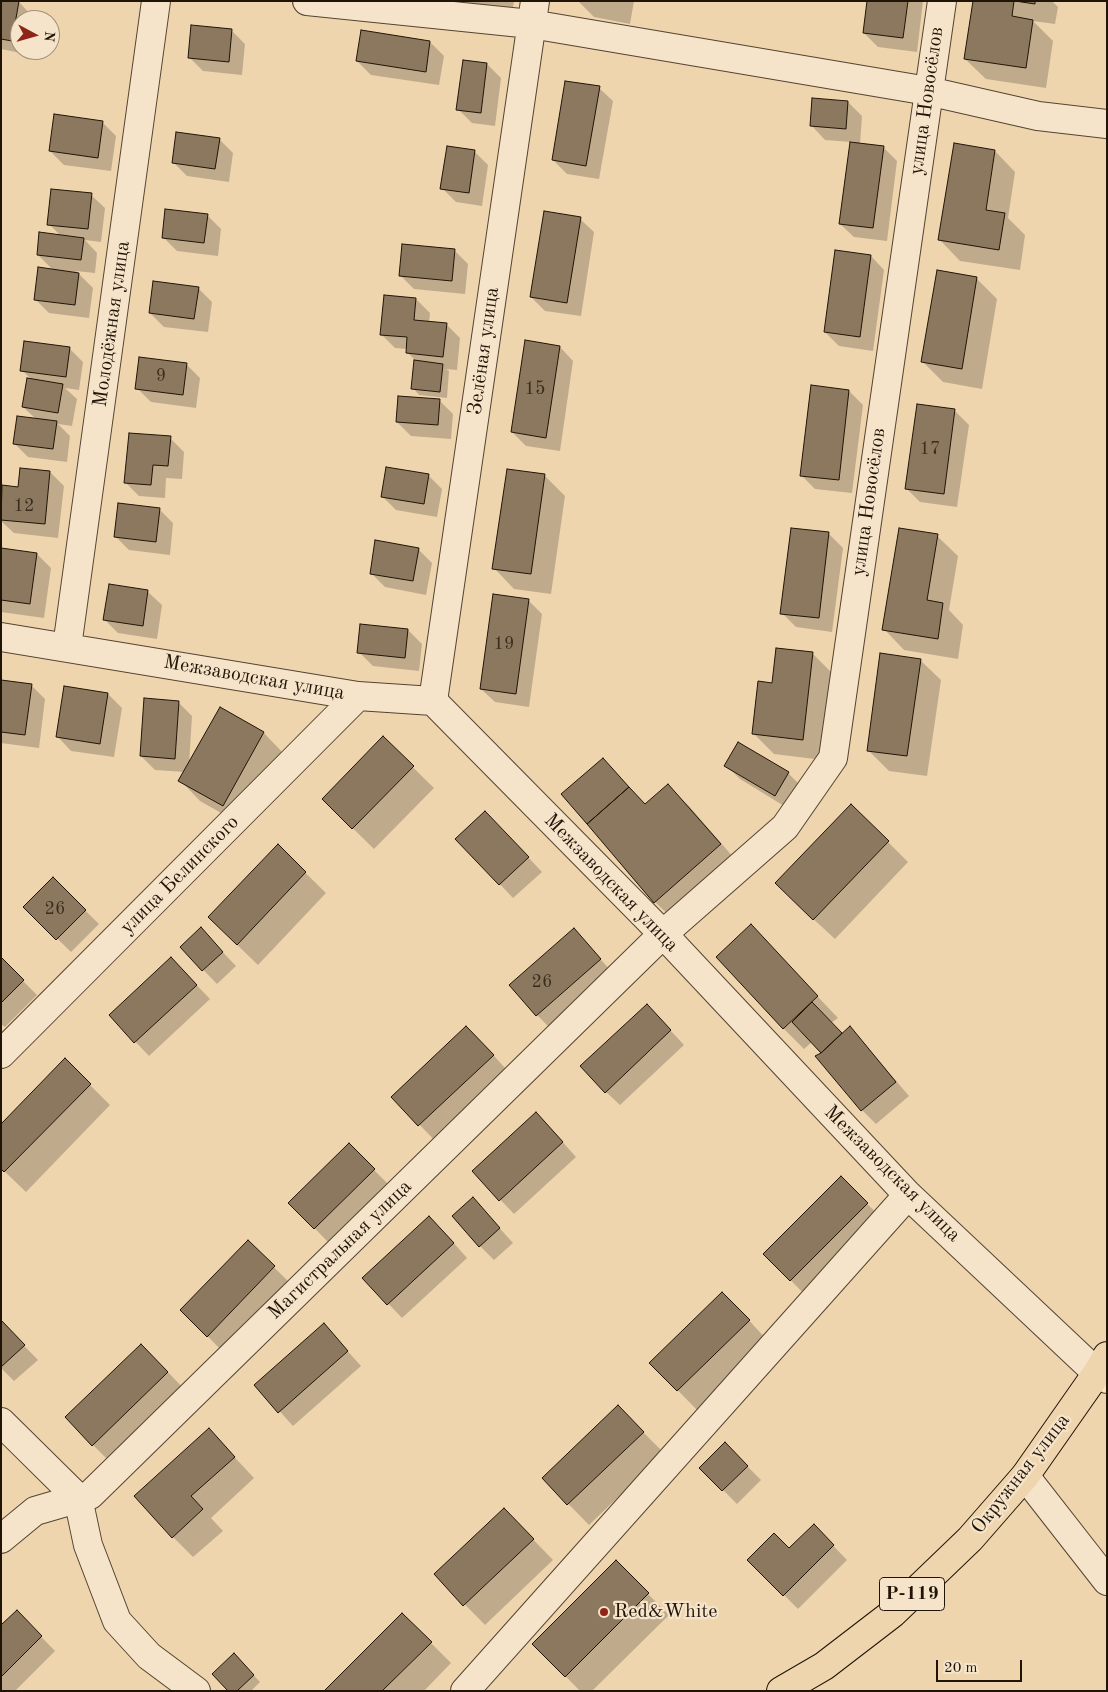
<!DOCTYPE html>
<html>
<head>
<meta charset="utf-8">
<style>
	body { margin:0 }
	#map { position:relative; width:1108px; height:1692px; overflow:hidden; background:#efd5ae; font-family:"Old Standard TT",serif }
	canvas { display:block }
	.frame { position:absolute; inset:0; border:2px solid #201407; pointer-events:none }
	.north { position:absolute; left:10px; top:10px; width:50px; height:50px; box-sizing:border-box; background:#f5e4ca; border:1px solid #a0917c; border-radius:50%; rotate:96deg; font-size:14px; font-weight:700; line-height:20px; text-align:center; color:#201407 }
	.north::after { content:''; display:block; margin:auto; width:18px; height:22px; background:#8f2418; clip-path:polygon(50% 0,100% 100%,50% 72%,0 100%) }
	.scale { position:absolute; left:936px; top:1660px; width:86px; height:22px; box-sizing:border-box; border:2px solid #201407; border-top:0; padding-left:6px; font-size:15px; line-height:18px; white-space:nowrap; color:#201407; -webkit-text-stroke:4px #f5e4ca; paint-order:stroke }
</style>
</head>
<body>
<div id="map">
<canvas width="1108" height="1692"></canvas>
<div class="frame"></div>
<div class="north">N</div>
<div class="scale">20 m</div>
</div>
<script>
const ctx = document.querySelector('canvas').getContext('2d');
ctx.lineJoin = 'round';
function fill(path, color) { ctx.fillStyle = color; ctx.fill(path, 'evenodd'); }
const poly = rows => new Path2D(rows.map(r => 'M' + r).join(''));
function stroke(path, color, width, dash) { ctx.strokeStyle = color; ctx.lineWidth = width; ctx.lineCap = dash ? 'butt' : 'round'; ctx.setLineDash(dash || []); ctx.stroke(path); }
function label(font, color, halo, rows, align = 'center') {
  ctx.font = font + ' "Old Standard TT",serif'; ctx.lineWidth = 4.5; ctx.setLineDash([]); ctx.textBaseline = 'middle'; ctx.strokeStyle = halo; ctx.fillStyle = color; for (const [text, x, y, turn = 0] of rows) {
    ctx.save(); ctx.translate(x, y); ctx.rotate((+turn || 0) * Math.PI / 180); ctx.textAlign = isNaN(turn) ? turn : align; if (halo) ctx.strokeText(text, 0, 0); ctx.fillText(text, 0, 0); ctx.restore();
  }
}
fill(poly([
	[1,1,19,2,32,16,32,20,20,20,20,50,26,50,26,54,1,49],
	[465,1,514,1,512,15,475,11],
	[578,1,634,1,630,24,594,17],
	[869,1,923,1,917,52,878,47,864,33],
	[974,1,1052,1,1058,7,1055,24,1033,21,1053,41,1046,88,986,79,965,59],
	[231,30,245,44,242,75,203,71,189,57],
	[430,42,444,56,439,85,371,75,357,61],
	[464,61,487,64,501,78,495,126,472,123,458,109],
	[599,88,613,101,599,179,567,174,553,160],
	[848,102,862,116,860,144,883,147,897,161,887,241,854,237,840,224,851,142,825,140,812,126],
	[102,122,116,136,111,171,64,165,50,151],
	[219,139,233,153,229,182,187,176,173,162],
	[474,151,488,165,482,206,456,202,442,188],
	[995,151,1015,172,1008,218,1025,235,1020,270,960,261,940,240],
	[91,195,105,208,101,242,85,240,97,253,95,273,76,271,93,288,89,318,49,313,35,299,54,271,38,255,61,236,49,224],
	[207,215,221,229,218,256,177,251,163,237],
	[580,219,594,232,581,316,545,311,531,297],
	[454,250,468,264,465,294,414,289,400,275],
	[871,256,884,270,873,351,839,346,825,332],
	[976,278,997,299,982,389,943,382,923,362],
	[198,288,212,302,208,332,164,327,150,313],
	[416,299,430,313,429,323,446,324,460,338,457,370,446,369,449,371,447,398,419,395,413,388,417,362,407,352,407,349,395,348,381,334],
	[560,347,573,361,560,451,526,446,512,432],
	[69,348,83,362,79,390,65,388,77,399,72,426,58,424,70,436,67,462,28,457,14,443,36,419,23,407,32,380,22,370],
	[186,364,200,378,196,408,151,402,137,388],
	[849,391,863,405,852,493,815,489,801,475],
	[439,400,453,414,451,439,411,436,397,422],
	[918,405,955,411,969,425,957,507,920,502,906,488],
	[170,438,184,452,182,479,166,478,165,498,139,496,125,482],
	[50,472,64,486,58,538,14,533,1,521,3,487,19,488],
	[428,475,442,489,437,517,396,510,382,496],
	[545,476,565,496,551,594,514,589,494,568],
	[159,509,173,523,170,555,129,550,115,536],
	[792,529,829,534,843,548,832,632,796,627,782,613],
	[937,536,958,556,949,610,963,625,958,659,904,650,884,629],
	[1,549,37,554,51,568,44,618,1,612],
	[418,549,432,563,426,595,385,587,371,573],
	[110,586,148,592,162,605,157,639,118,633,104,619],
	[528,600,542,614,529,707,495,702,481,689],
	[408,630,422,644,419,671,373,666,359,652],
	[812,653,833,674,823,760,774,754,753,733,773,684],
	[920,660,941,680,927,776,889,771,868,750],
	[1,681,31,685,45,699,39,748,1,743],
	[108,694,122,708,114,757,71,751,58,737],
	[178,702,192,716,189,765,220,709,264,733,284,754,244,826,200,801,180,780,185,772,155,770,141,756],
	[383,738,434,788,374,849,323,799],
	[738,744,788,773,802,787,789,809,740,779,726,765],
	[603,759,645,805,668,786,689,806,740,865,676,922,655,902],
	[499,826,542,872,513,898,457,839],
	[888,842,908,862,835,939,797,904],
	[278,846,326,893,258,965,230,938],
	[53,879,99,924,71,952,25,907],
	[751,926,838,1018,831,1023,842,1034,849,1028,863,1042,909,1096,876,1124,862,1110,816,1056,823,1053,812,1042,804,1049,783,1028],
	[574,930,613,973,551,1029,537,1015],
	[214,943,236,966,217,984,181,947],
	[1,959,37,995,5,1027,1,1024],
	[185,973,210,999,149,1056,110,1015],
	[660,1019,684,1045,620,1105,606,1092],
	[487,1048,513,1077,440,1146,393,1097],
	[65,1060,110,1105,26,1192,1,1168],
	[550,1128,576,1157,514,1214,473,1171],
	[349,1145,388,1184,328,1242,290,1203],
	[841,1177,887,1224,811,1301,765,1254],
	[486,1213,513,1243,494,1260,480,1246],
	[443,1231,467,1258,402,1318,364,1278],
	[248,1242,288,1281,221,1350,182,1310],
	[743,1314,769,1342,698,1411,651,1363],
	[1,1322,38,1360,14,1381,1,1368],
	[324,1325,361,1366,293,1426,256,1385],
	[162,1366,188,1393,113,1465,93,1445],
	[638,1427,664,1453,589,1525,543,1478],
	[209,1430,254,1478,211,1518,223,1531,193,1557,173,1537],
	[725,1444,761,1480,737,1504,701,1468],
	[814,1526,847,1560,798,1609,749,1560,789,1550],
	[524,1530,553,1560,485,1625,436,1575],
	[616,1562,669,1615,592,1691,580,1691,534,1644],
	[17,1612,55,1651,15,1691,1,1691,1,1627],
	[402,1614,451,1663,424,1691,326,1691],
	[241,1662,260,1682,251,1691,230,1691]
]), '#0003');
const building = poly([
	[1,1,19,1,12,41,1,39,1,1],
	[867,1,908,1,903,38,863,33,867,1],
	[973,1,1014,1,1012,16,1033,20,1026,68,964,59,973,1],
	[1015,1,1035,1,1035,4,1015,1],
	[191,25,232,29,229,62,188,58,191,25],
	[361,30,430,41,426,72,356,61,361,30],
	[463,60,487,63,481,113,456,110,463,60],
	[565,81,600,86,586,166,552,160,565,81],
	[812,98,848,101,846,129,810,126,812,98],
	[54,114,103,121,98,158,49,151,54,114],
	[176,132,220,138,215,169,172,163,176,132],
	[850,142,884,146,873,228,839,224,850,142],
	[954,143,995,150,986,210,1005,213,999,250,938,240,954,143],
	[447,146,475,150,469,193,440,189,447,146],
	[51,189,92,193,88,229,47,225,51,189],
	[165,209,208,214,204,243,162,238,165,209],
	[544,211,581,217,567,303,530,297,544,211],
	[39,232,84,238,81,260,37,255,39,232],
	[402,244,455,249,452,281,399,276,402,244],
	[835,250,871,255,860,337,824,332,835,250],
	[38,267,79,273,75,305,34,300,38,267],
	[937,270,977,277,962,369,921,362,937,270],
	[153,281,199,287,194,319,149,313,153,281],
	[384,295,416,298,414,320,447,323,443,357,406,353,407,337,380,335,384,295],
	[525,340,560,346,546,438,511,432,525,340],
	[24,341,70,347,66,377,20,371,24,341],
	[139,357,187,363,183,395,135,389,139,357],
	[414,360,443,364,440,392,411,389,414,360],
	[27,378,63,384,58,413,22,407,27,378],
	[811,385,849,390,839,480,800,476,811,385],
	[398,396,440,399,438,425,396,422,398,396],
	[917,404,955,409,944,494,905,489,917,404],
	[17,416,57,421,53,449,13,444,17,416],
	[129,433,171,436,168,466,153,465,151,485,124,483,129,433],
	[386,467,429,474,424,504,381,497,386,467],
	[20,468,50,471,45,524,1,520,2,485,18,487,20,468],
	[507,469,545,474,531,574,492,569,507,469],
	[118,503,160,508,156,542,114,537,118,503],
	[791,528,829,532,819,618,780,614,791,528],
	[899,528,938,534,927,600,943,603,938,639,882,630,899,528],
	[375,540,419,548,413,581,370,574,375,540],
	[1,548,37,553,30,604,1,600,1,548],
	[109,584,148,590,143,626,103,620,109,584],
	[493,594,529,599,516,694,480,689,493,594],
	[360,624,408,629,405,658,357,653,360,624],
	[776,648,813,652,803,740,752,734,758,681,772,683,776,648],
	[880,653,921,659,907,756,867,751,880,653],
	[1,680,32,684,25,735,1,732,1,680],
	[64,686,108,693,100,744,56,737,64,686],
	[144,698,179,701,175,759,140,756,144,698],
	[220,707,264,732,223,806,178,781,220,707],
	[383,736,414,766,352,829,322,799,383,736],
	[738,742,789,772,775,796,724,766,738,742],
	[603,758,629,787,587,824,561,794,603,758],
	[668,784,721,844,654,903,587,824,629,787,645,804,668,784],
	[851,804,889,841,813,920,775,883,851,804],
	[485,811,529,857,499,885,455,839,485,811],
	[278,844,306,872,237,945,208,917,278,844],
	[53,877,86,910,56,940,23,907,53,877],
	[751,924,818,996,783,1029,716,957,751,924],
	[201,927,223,952,202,971,180,947,201,927],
	[574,928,601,959,536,1016,509,985,574,928],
	[1,957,24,980,1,1003,1,957],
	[171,957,197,985,134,1043,109,1015,171,957],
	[812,1002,842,1033,821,1053,792,1022,812,1002],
	[647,1004,671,1030,605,1093,580,1066,647,1004],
	[466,1026,494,1055,418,1126,391,1097,466,1026],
	[850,1026,896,1082,861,1111,815,1056,821,1053,850,1026],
	[65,1058,91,1084,4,1172,1,1169,1,1124,65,1058],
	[536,1112,563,1142,499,1201,472,1171,536,1112],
	[349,1143,375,1169,314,1229,288,1203,349,1143],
	[841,1176,868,1203,790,1281,763,1254,841,1176],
	[473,1197,500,1228,479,1247,452,1216,473,1197],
	[429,1216,454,1243,387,1305,362,1278,429,1216],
	[248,1240,275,1266,207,1337,180,1310,248,1240],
	[722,1292,750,1320,677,1391,649,1363,722,1292],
	[1,1320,25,1345,1,1367,1,1320],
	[324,1323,348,1351,278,1413,254,1385,324,1323],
	[141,1344,168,1372,92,1446,65,1417,141,1344],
	[618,1405,644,1432,567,1505,542,1478,618,1405],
	[209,1428,235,1457,191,1496,203,1509,172,1538,134,1496,209,1428],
	[725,1442,748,1466,722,1491,699,1468,725,1442],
	[504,1508,534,1539,463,1606,434,1574,504,1508],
	[814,1524,834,1545,783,1596,747,1560,774,1533,789,1548,814,1524],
	[616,1560,649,1593,565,1677,532,1644,616,1560],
	[17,1610,42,1636,1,1677,1,1625,17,1610],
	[402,1613,432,1642,382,1691,324,1691,402,1613],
	[234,1653,254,1675,237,1691,228,1691,212,1674,234,1653]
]);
fill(building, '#8c785e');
stroke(building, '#201407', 1);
const minor = poly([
	[307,1,531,24,928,91,1038,116,1107,124],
	[1,637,358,696,433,701,663,934,908,1195,1097,1373,1107,1379],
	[67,647,156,1],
	[433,701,535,1],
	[1,1054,358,696],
	[1,1422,78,1498,88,1545,117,1621,149,1656,196,1691],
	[1025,1476,1107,1581],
	[1,1539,35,1511,90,1495,663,934,785,827,833,758,942,1],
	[465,1691,908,1195]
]);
const highway = poly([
	[781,1691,824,1666,893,1613,970,1539,1025,1476,1097,1373,1107,1356]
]);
stroke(minor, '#544431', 30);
stroke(highway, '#201407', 30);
stroke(minor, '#f5e4ca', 28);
stroke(highway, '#efd5ae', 28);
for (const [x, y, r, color] of [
	[604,1612,5,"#8f2418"]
]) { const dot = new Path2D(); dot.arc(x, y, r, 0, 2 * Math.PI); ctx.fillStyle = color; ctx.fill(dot); stroke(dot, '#f5e4ca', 2); }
label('18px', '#3b2d1d', null, [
	["9",161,376],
	["15",535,389],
	["17",930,449],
	["12",24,506],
	["19",504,644],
	["26",55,909],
	["26",542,982]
]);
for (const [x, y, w] of [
	[912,1594,65]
]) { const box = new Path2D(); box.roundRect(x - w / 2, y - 16.5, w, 33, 4); ctx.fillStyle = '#f5e4ca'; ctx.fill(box); stroke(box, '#201407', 1); }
label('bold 19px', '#201407', null, [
	["Р-119",912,1594]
]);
label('20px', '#201407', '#f5e4ca', [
	["улица Новосёлов",927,101,-82],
	["Молодёжная улица",112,324,-82],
	["Зелёная улица",484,351,-82],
	["улица Новосёлов",869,502,-82],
	["Межзаводская улица",254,678,10],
	["улица Белинского",180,875,-45],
	["Межзаводская улица",611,883,46],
	["Межзаводская улица",892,1174,45],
	["Магистральная улица",340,1250,-44],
	["Окружная улица",1021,1474,-52]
]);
label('20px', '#201407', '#f5e4ca', [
	["Red&White",614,1612]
], 'left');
</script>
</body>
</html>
